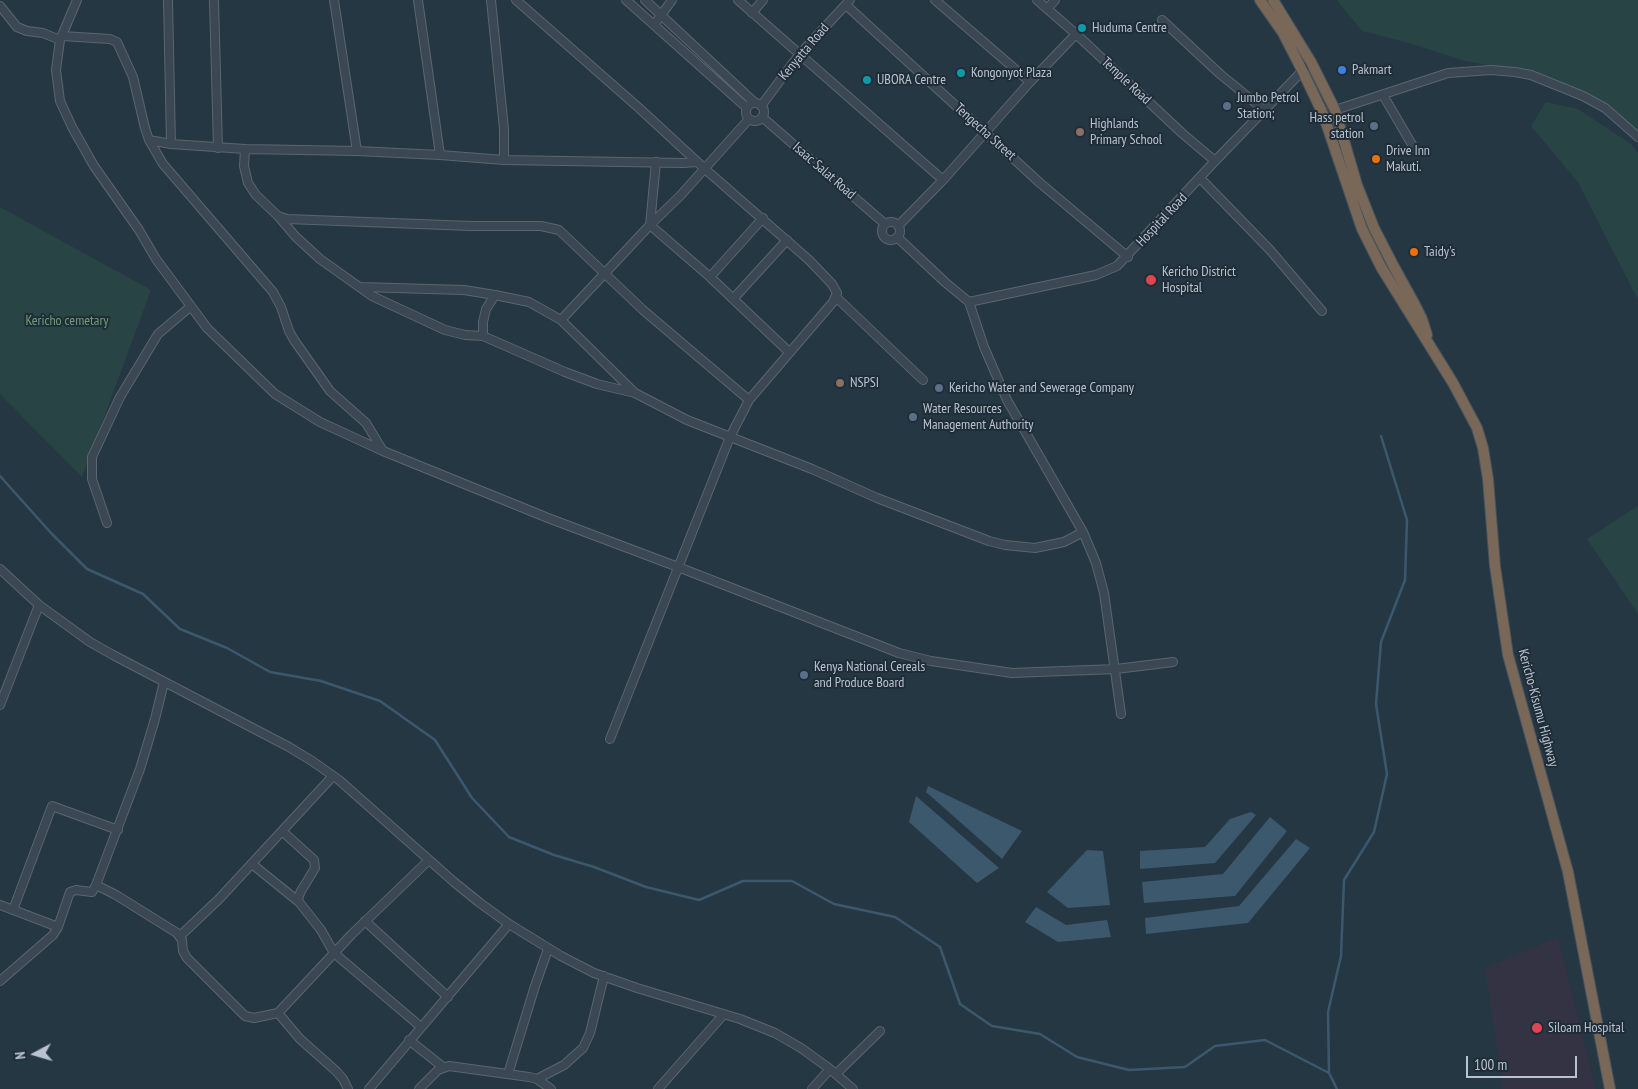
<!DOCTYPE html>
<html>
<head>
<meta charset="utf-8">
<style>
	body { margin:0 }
	#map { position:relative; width:1638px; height:1089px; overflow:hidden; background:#263744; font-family:"PT Sans Narrow",sans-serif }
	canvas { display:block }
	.north { position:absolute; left:10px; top:1029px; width:50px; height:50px; -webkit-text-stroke:4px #1f2d38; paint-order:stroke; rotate:264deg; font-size:14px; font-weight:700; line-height:20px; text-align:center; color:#b8c3cd }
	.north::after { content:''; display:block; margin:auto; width:18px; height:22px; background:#b8c3cd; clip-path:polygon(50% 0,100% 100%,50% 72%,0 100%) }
	.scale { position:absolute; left:1466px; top:1056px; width:111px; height:22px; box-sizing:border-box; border:2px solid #b8c3cd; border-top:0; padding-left:6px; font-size:15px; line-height:18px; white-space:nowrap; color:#b8c3cd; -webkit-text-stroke:4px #1f2d38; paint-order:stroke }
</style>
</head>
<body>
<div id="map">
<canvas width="1638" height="1089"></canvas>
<div class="north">N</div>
<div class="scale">100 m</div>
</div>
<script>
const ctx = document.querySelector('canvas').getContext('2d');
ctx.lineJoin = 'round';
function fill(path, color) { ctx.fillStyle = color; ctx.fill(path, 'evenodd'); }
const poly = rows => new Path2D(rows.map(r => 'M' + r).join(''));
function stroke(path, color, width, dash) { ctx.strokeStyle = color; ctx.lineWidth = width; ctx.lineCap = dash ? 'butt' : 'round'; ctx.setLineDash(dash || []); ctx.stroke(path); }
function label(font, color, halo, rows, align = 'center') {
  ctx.font = font + ' "PT Sans Narrow",sans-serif'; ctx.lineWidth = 4; ctx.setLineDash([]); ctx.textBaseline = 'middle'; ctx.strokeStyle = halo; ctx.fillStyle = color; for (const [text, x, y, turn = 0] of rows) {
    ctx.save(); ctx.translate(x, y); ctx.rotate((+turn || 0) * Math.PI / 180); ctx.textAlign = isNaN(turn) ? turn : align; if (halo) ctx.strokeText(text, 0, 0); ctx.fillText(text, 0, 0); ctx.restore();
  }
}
fill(poly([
	[1558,937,1596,1089,1503,1089,1485,968]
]), '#334');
fill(poly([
	[1337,0,1638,0,1638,134,1606,106,1515,70,1465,61,1409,43,1362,31],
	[1546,102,1578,109,1631,144,1638,153,1638,300,1578,182,1531,126],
	[0,207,151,290,82,477,0,394],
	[1638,506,1638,614,1587,539]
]), '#294444');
fill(poly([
	[928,786,1022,831,1002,859,926,792],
	[916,796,999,868,977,883,909,822],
	[1251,812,1256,815,1215,863,1140,869,1140,851,1205,847,1230,819],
	[1270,817,1287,831,1235,896,1144,903,1142,882,1223,874],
	[1296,839,1310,848,1248,923,1146,934,1145,918,1239,906],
	[1087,850,1103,851,1110,905,1068,908,1047,892],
	[1036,907,1066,925,1107,920,1111,937,1058,942,1025,922]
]), '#3c586c');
stroke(poly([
	[0,476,51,533,87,569,143,594,180,629,227,648,270,672,321,681,380,701,435,740,472,798,509,837,554,855,594,867,646,887,699,900,743,881,792,881,834,904,895,917,940,947,960,1004,992,1026,1040,1034,1077,1057,1129,1070,1185,1067,1215,1046,1265,1040,1329,1073],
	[1337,1089,1329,1073,1328,1012,1341,956,1344,880,1374,832,1387,774,1376,704,1381,642,1405,580,1407,520,1381,436]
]), '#3c586c', 2.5);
const minor = poly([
	[77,0,60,40,56,70,60,101,72,127,94,166,139,230,156,259,207,328,275,394,320,422,383,451,548,518,678,567,899,653,931,661,1012,673,1116,669,1173,662],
	[168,0,171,144],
	[214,0,218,148],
	[334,0,357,151],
	[418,0,440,155],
	[491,0,504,129,504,160],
	[516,0,639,108,705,169,809,260,832,284,837,293,833,302,749,400,730,437,610,739],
	[626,0,747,108],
	[645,0,755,103],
	[738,0,943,180],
	[935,0,1030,82],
	[1037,0,1076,34,1183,134,1215,161],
	[846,5,1040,183,1128,257],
	[0,6,17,27,27,31,43,33,60,40],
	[1047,9,1055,0],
	[752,13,763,0],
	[1162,20,1220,74,1264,110],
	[654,25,672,0],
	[62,36,110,39,117,42,133,77,145,128,149,140,171,144,245,149],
	[1383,95,1414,148],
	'746 112a9 9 0 1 1 18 0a9 9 0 1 1-18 0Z',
	[761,106,799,55,850,0],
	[1323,114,1448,73,1491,70,1515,72,1531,75,1583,96,1605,108,1638,137],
	[762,117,885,224],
	[749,119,680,196,650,225,710,277,789,352],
	[149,140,163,164,273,292,281,307,289,331,294,340,330,391,366,423,383,451],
	[697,162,683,163,504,160,440,155,357,151,245,149,244,166,248,183,256,195,278,216,287,219,471,226,541,226,559,230,643,310,749,400],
	[1200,178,1270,250,1322,311],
	[278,216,296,237,320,259,372,296,445,330,465,335,483,336],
	'882 231a9 9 0 1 1 18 0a9 9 0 1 1-18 0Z',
	[898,226,943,180,1030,82,1076,34],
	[897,237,946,283,969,302],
	[710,277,763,218],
	[360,287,464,290,495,295],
	[495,295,529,302,561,320,635,393,597,384,565,372,483,336,483,322,486,309,495,295],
	[836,297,923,380],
	[733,299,787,240],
	[969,302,984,347,1007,400,1083,532,1096,563,1104,593,1121,714],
	[969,302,1096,275,1117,266,1215,161,1311,62],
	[561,320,650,225,656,162],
	[635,393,687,420,812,469,877,498,989,541,1005,545,1035,548,1064,542,1083,532],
	[107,523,92,479,92,457,120,397,158,334,190,307],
	[0,569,39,605,0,705],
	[39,605,90,642,113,655,289,747,312,761,339,780,454,882,480,903,509,924,561,956,594,973,637,988,740,1019,775,1033,801,1048,830,1069,853,1089],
	[282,831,314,860,315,868,301,891,298,898,299,902,321,930,334,953,421,1027],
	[252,864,299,902],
	[96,885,140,769,155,719,164,682],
	[0,905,58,927],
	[13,910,52,806,118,830],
	[365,921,448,997],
	[180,936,219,899,333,776],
	[0,981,53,935,58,927,70,892,76,890,92,892,96,885,116,895,177,933,182,940,183,951,187,958,245,1016,254,1018,278,1013],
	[409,1040,443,1067],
	[508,1074,535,986,548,949],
	[836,1074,880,1031],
	[537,1079,564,1065,583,1048,590,1033,604,976],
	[348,1089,343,1079,336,1071,300,1039,278,1013,352,934,429,860],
	[369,1089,509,924],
	[419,1089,438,1070,449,1066,529,1077,537,1079,551,1089],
	[658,1089,724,1014],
	[812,1089,830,1069]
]);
const highway = poly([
	[1260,0,1283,33,1302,70,1323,114,1362,229,1381,267,1453,383,1477,428,1483,448,1488,479,1495,566,1508,655,1568,872,1610,1089],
	[1273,0,1311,62,1335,110,1357,185,1374,228,1393,265,1415,305,1422,319,1427,335]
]);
stroke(minor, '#596670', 10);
stroke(highway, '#46535d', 12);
stroke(minor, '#3b4853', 8);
stroke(highway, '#796758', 10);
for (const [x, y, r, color] of [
	[1082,28,5,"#0f9aa8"],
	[1342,70,5,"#3f7fe0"],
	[961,73,5,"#0f9aa8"],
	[867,80,5,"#0f9aa8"],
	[1227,106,5,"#5c6f8a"],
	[1374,126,5,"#5c6f8a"],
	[1080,132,5,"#8d6e63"],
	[1376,159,5,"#e8710a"],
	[1414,252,5,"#e8710a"],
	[1151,280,6,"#e0444e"],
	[840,383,5,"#8d6e63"],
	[939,388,5,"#5c6f8a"],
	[913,417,5,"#5c6f8a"],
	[804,675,5,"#5c6f8a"],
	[1537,1028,6,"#e0444e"]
]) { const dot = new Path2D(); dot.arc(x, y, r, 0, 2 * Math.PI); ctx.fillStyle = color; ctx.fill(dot); stroke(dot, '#1f2d38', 2); }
label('14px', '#b8c3cd', '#1f2d38', [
	["Huduma Centre",1092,28],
	["Pakmart",1352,70],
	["Kongonyot Plaza",971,73],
	["UBORA Centre",877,80],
	["Jumbo Petrol",1237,98],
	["Station;",1237,114],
	["Hass petrol",1364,118,"right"],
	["station",1364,134,"right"],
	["Highlands",1090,124],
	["Primary School",1090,140],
	["Drive Inn",1386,151],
	["Makuti.",1386,167],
	["Taidy's",1424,252],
	["Kericho District",1162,272],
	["Hospital",1162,288],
	["NSPSI",850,383],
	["Kericho Water and Sewerage Company",949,388],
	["Water Resources",923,409],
	["Management Authority",923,425],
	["Kenya National Cereals",814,667],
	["and Produce Board",814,683],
	["Siloam Hospital",1548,1028]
], 'left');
label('14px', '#b8c3cd', '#1f2d38', [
	["Kenyatta Road",804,52,-50],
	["Temple Road",1126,81,43],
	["Tengecha Street",985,132,42],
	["Isaac Salat Road",824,171,41],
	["Hospital Road",1162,220,-47],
	["Kericho-Kisumu Highway",1538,708,75]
]);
label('14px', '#6f9e73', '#1f2d38', [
	["Kericho cemetary",67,321]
]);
</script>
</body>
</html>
